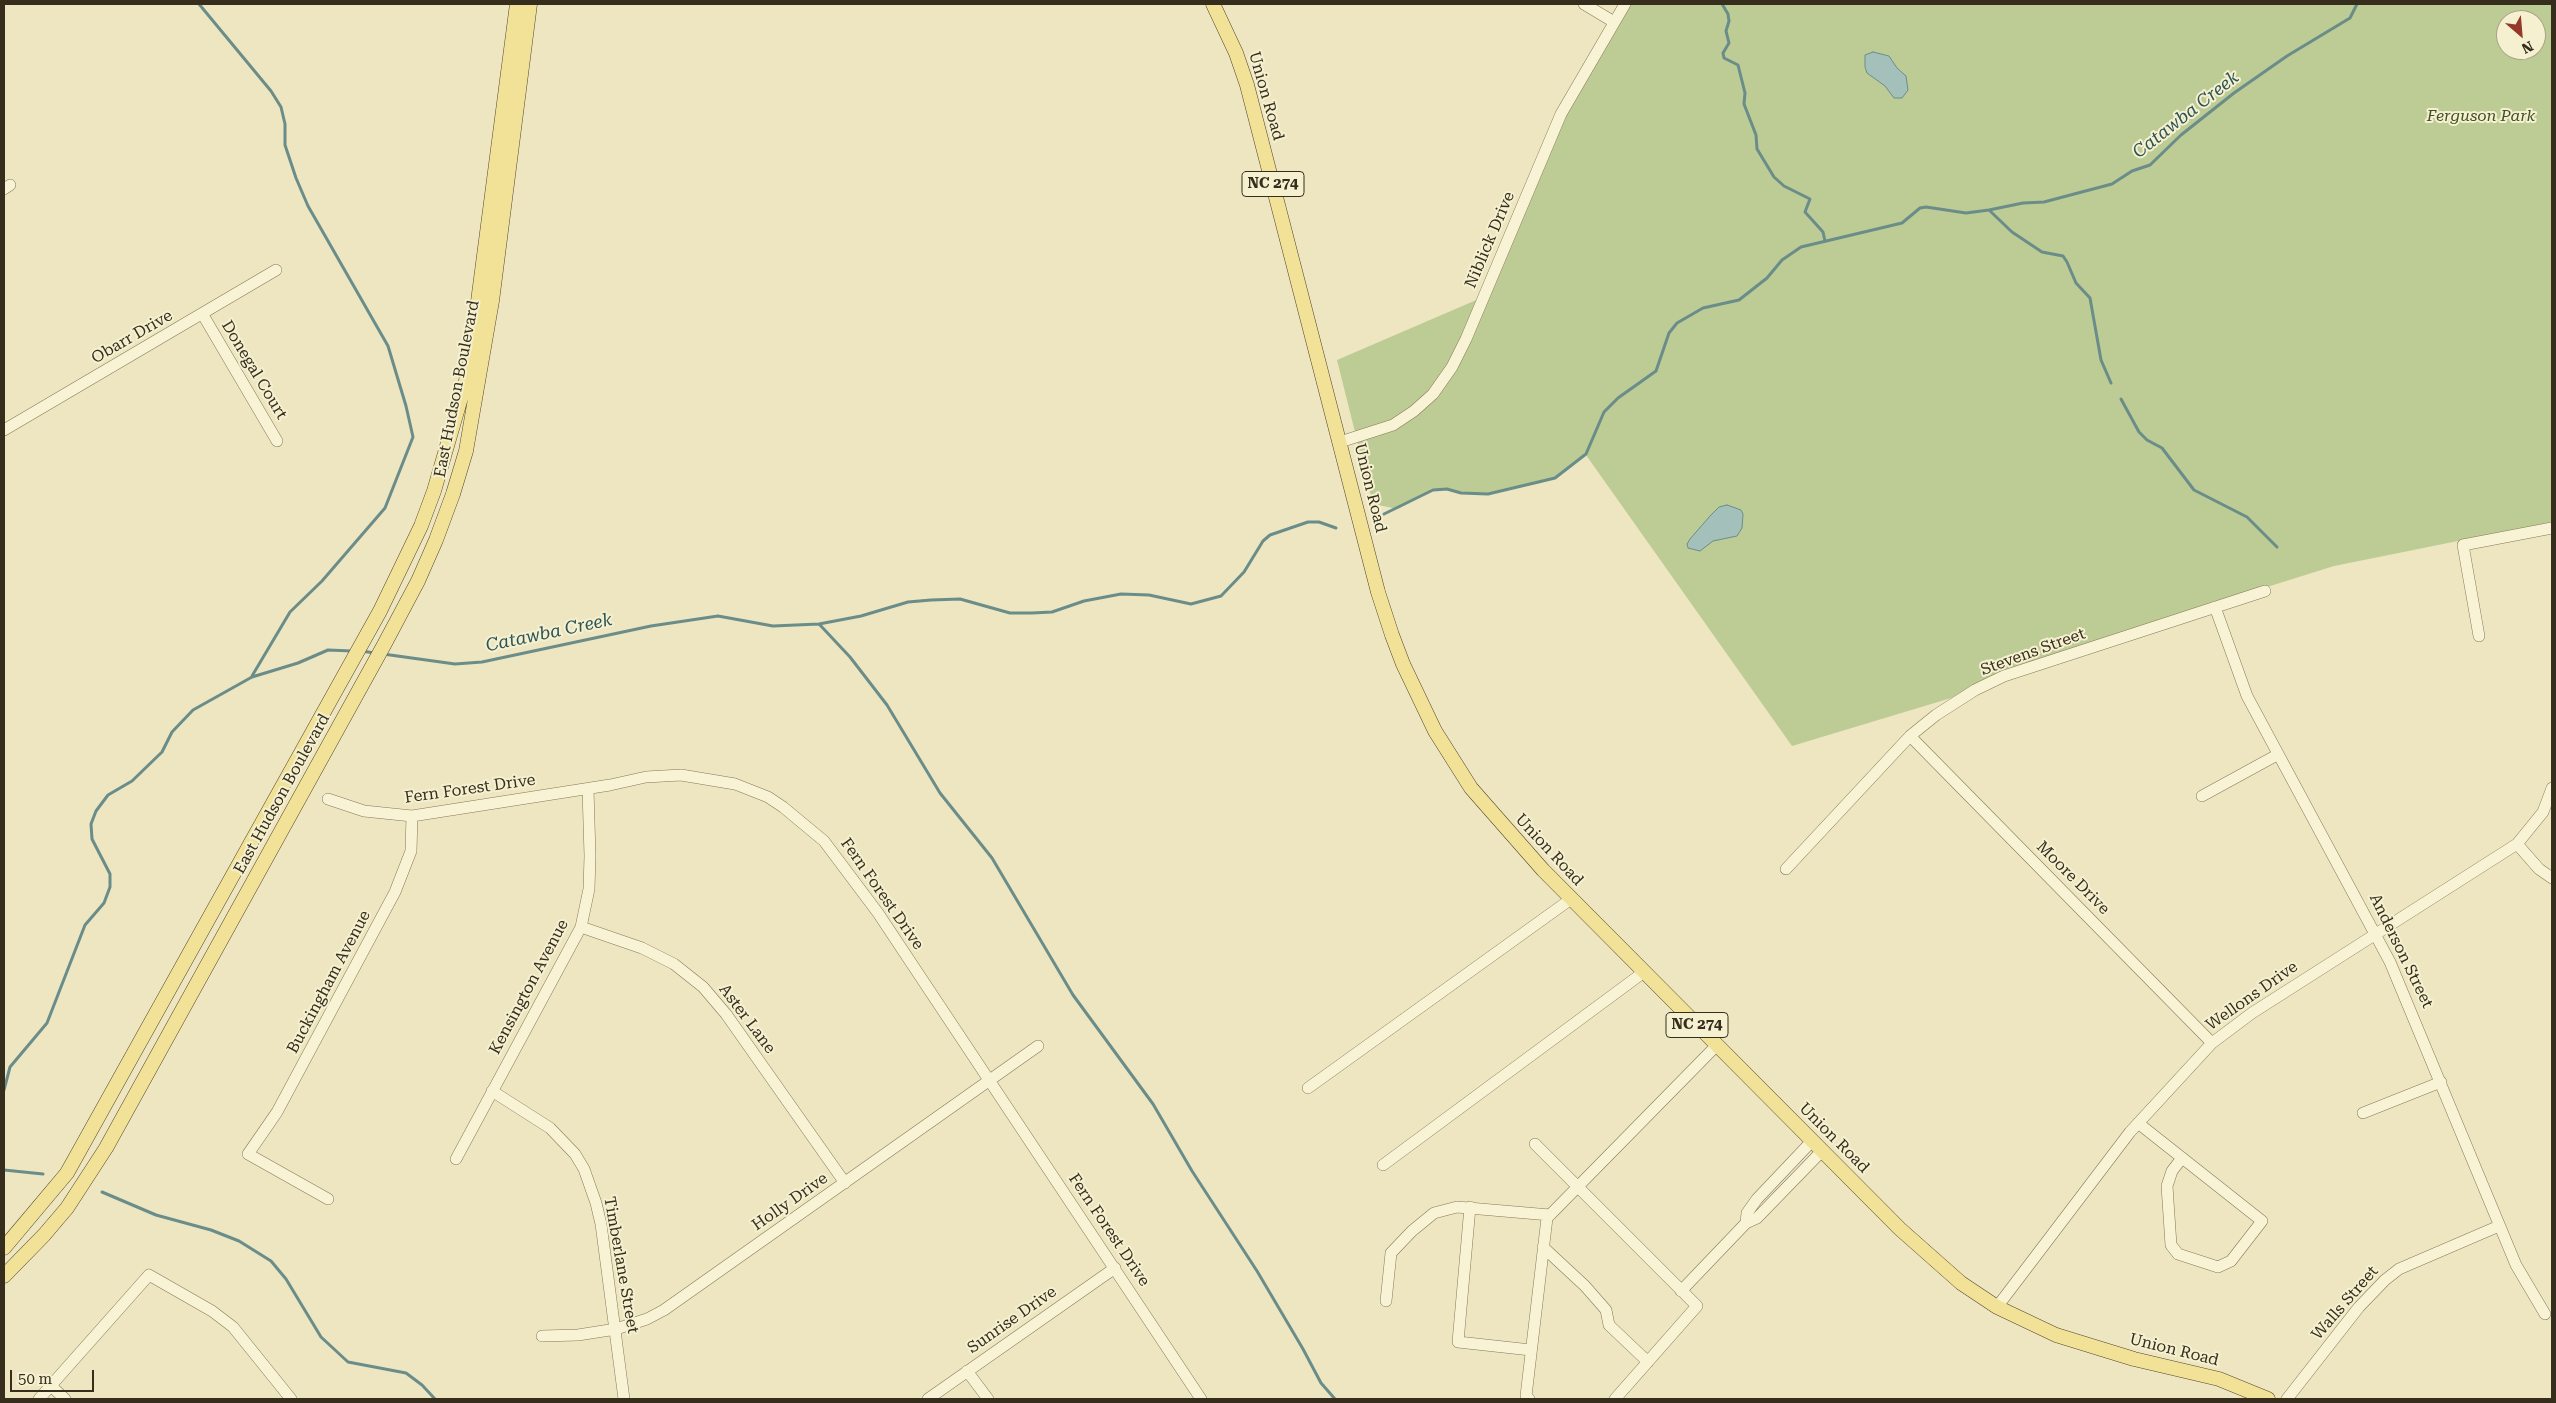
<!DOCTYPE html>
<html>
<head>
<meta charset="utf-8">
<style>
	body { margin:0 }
	#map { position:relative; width:2556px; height:1403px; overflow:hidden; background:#ede6c1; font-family:"Roboto Serif",serif }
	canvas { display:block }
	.frame { position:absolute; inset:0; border:5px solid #362d1d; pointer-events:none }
	.north { position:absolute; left:2496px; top:10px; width:50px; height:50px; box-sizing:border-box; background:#f5f0d0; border:1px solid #a9a288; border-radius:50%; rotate:153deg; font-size:14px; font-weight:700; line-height:20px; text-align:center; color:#362d1d }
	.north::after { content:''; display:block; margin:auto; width:18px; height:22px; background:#953829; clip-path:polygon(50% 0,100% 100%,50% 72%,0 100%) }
	.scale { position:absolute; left:10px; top:1370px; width:84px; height:22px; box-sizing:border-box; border:2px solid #362d1d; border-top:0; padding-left:6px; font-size:15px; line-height:18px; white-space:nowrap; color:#362d1d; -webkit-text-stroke:4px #f5f0d0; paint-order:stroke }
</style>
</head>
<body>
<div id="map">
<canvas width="2556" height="1403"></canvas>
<div class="frame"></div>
<div class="north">N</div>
<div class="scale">50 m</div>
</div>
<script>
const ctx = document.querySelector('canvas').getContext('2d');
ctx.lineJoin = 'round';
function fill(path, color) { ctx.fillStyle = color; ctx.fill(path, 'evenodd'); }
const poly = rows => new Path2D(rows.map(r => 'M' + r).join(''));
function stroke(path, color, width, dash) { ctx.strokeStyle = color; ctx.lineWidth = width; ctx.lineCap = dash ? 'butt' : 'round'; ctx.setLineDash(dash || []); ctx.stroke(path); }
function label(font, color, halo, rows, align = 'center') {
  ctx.font = font + ' "Roboto Serif",serif'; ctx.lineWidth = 4; ctx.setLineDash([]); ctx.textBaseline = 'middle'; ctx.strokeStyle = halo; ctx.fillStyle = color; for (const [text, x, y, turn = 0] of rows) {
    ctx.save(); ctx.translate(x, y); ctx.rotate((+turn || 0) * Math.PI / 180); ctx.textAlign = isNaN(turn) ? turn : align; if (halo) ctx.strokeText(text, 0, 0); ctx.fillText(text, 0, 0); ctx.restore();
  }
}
fill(poly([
	[1631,4,2552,4,2552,522,2334,566,2098,640,1982,681,1951,698,1792,746,1586,455,1555,478,1541,483,1488,494,1461,493,1447,489,1433,490,1398,509,1373,504,1337,360,1488,295,1564,115],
	[2506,20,2536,20,2536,50,2506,50]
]), '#bdcb95');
const water = poly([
	[1873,52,1889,56,1897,68,1906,76,1908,90,1902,98,1894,98,1885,86,1867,73,1865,67,1865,55,1873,52],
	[1727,505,1741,510,1743,514,1742,528,1737,536,1713,541,1700,551,1688,548,1687,544,1690,539,1710,516,1719,507,1727,505]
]);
fill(water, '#a3c0bb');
stroke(water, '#6b8d8a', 1);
stroke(poly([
	[199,4,271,91,281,107,285,124,285,145,296,178,308,206,388,346,406,406,413,437,385,508,322,581,290,612,252,676],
	[1722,4,1728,14,1729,21,1726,31,1729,43,1723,53,1724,58,1738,65,1745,93,1744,104,1756,135,1757,149,1774,177,1784,186,1810,199,1805,212,1823,232,1825,241],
	[1989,210,2012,232,2042,252,2063,256,2067,262,2076,283,2090,298,2101,360,2111,383],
	[2121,399,2139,432,2147,440,2162,448,2194,490,2247,517,2277,547],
	[1384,514,1433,490,1447,489,1461,493,1488,494,1555,478,1586,454,1604,412,1618,398,1656,371,1669,333,1677,323,1703,308,1739,300,1767,278,1782,260,1801,247,1902,223,1920,208,1926,207,1966,213,1989,210,2023,203,2044,202,2112,184,2132,171,2150,165,2181,135,2234,93,2287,56,2350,18,2357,4],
	[820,625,850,657,887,705,940,793,992,858,1073,995,1153,1104,1192,1171,1257,1271,1303,1349,1321,1383,1335,1399],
	[361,651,375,653],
	[383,654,455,664,482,662,651,626,718,616,773,626,819,624,861,616,908,602,931,600,960,599,1010,613,1032,613,1052,612,1084,601,1121,594,1149,595,1191,604,1221,596,1244,572,1263,541,1270,535,1308,522,1319,522,1336,528],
	[4,1090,10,1067,47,1023,85,925,104,903,110,887,110,874,92,839,91,824,96,811,108,795,132,781,162,752,172,732,193,710,252,677,298,663,328,650,352,651],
	[4,1170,43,1174],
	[102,1192,156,1215,211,1230,239,1241,271,1261,286,1279,321,1337,348,1362,406,1373,422,1385,435,1399]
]), '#6b8d8a', 3);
const minor = poly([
	[1584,4,1614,22],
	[4,189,10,185],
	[203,315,277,441],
	[4,430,276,270],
	[1340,442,1393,425,1414,411,1433,394,1452,367,1466,339,1561,114,1625,4],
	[2215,607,2247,696,2390,962,2516,1265,2545,1314],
	[2479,636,2463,545,2552,528],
	[1910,736,2212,1043],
	[2202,796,2277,755],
	[328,799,364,811,412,816,610,785,646,777,681,775,735,784,768,797,783,807,824,841,878,913,1201,1399],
	[2517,844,2539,869,2552,878],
	[1786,869,1910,736,1936,715,1975,690,2004,676,2265,591],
	[581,927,642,948,674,964,703,987,726,1014,845,1183],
	[1308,1088,1571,899],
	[492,1091,550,1128,575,1154,584,1169,596,1203,601,1224,624,1399],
	[2363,1113,2441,1082],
	[2138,1123,2262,1221,2231,1261,2218,1267,2178,1254,2171,1245,2167,1186,2172,1171,2182,1158],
	[1535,1144,1697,1306,1615,1399],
	[456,1159,581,927,589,889,590,856,588,789],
	[1383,1165,1644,972],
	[328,1199,248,1154,277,1112,395,892,411,851,412,816],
	[1470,1207,1458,1342,1531,1350],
	[1746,1223,1747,1213,1757,1199,1812,1141],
	[1543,1247,1585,1286,1606,1310,1609,1325,1648,1362],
	[1681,1291,1746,1223,1757,1218,1822,1151],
	[1386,1301,1391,1253,1412,1231,1434,1213,1457,1207,1550,1215],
	[1997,1307,2130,1132,2212,1043,2252,1013,2517,844,2543,812,2552,788],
	[542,1336,578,1335,616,1329,647,1319,664,1310,1038,1046],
	[967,1371,988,1399],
	[51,1386,65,1399],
	[39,1399,149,1275,212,1311,233,1327,291,1399],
	[928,1399,1115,1268],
	[1529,1399,1526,1396,1547,1218,1717,1045],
	[2287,1399,2359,1307,2385,1280,2399,1269,2499,1226]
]);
const major = poly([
	[1213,4,1236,53,1247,85,1378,592,1392,635,1403,664,1435,731,1471,788,1543,870,1900,1229,1961,1283,1997,1307,2056,1335,2134,1359,2219,1379,2268,1399],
	[4,1248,67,1173,380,611,421,526,434,491,469,370,517,4],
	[4,1276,44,1235,67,1208,106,1148,384,645,418,581,436,540,453,494,466,451,492,301,530,4]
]);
stroke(minor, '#867859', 12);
stroke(major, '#54452d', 15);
stroke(minor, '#f8f3d4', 11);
stroke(major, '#f1e298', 14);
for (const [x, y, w] of [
	[1273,184,62],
	[1697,1025,62]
]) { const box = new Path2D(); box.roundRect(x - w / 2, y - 12.5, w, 25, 4); ctx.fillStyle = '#f5f0d0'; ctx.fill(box); stroke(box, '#362d1d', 1); }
label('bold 15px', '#362d1d', null, [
	["NC 274",1273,184],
	["NC 274",1697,1025]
]);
label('16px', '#362d1d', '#f5f0d0', [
	["Union Road",1266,96,74],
	["Niblick Drive",1490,240,-67],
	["Obarr Drive",132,337,-30],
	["Donegal Court",254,370,59],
	["East Hudson Boulevard",457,389,-79],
	["Union Road",1370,488,76],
	["Stevens Street",2033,652,-20],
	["Fern Forest Drive",470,789,-8],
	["East Hudson Boulevard",282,794,-61],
	["Union Road",1549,850,47],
	["Moore Drive",2073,878,45],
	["Fern Forest Drive",882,894,55],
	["Anderson Street",2401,951,64],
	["Buckingham Avenue",329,982,-62],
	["Kensington Avenue",529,987,-62],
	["Wellons Drive",2252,996,-35],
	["Aster Lane",747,1019,53],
	["Union Road",1834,1138,45],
	["Holly Drive",790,1202,-35],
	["Fern Forest Drive",1109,1230,56],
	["Timberlane Street",621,1265,80],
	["Walls Street",2345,1303,-49],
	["Sunrise Drive",1012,1320,-35],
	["Union Road",2174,1350,14]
]);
label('italic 16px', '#405224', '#f5f0d0', [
	["Ferguson Park",2481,116]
]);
label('italic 18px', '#2c5356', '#f5f0d0', [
	["Catawba Creek",2186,115,-38],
	["Catawba Creek",549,633,-12]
]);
</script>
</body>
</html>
